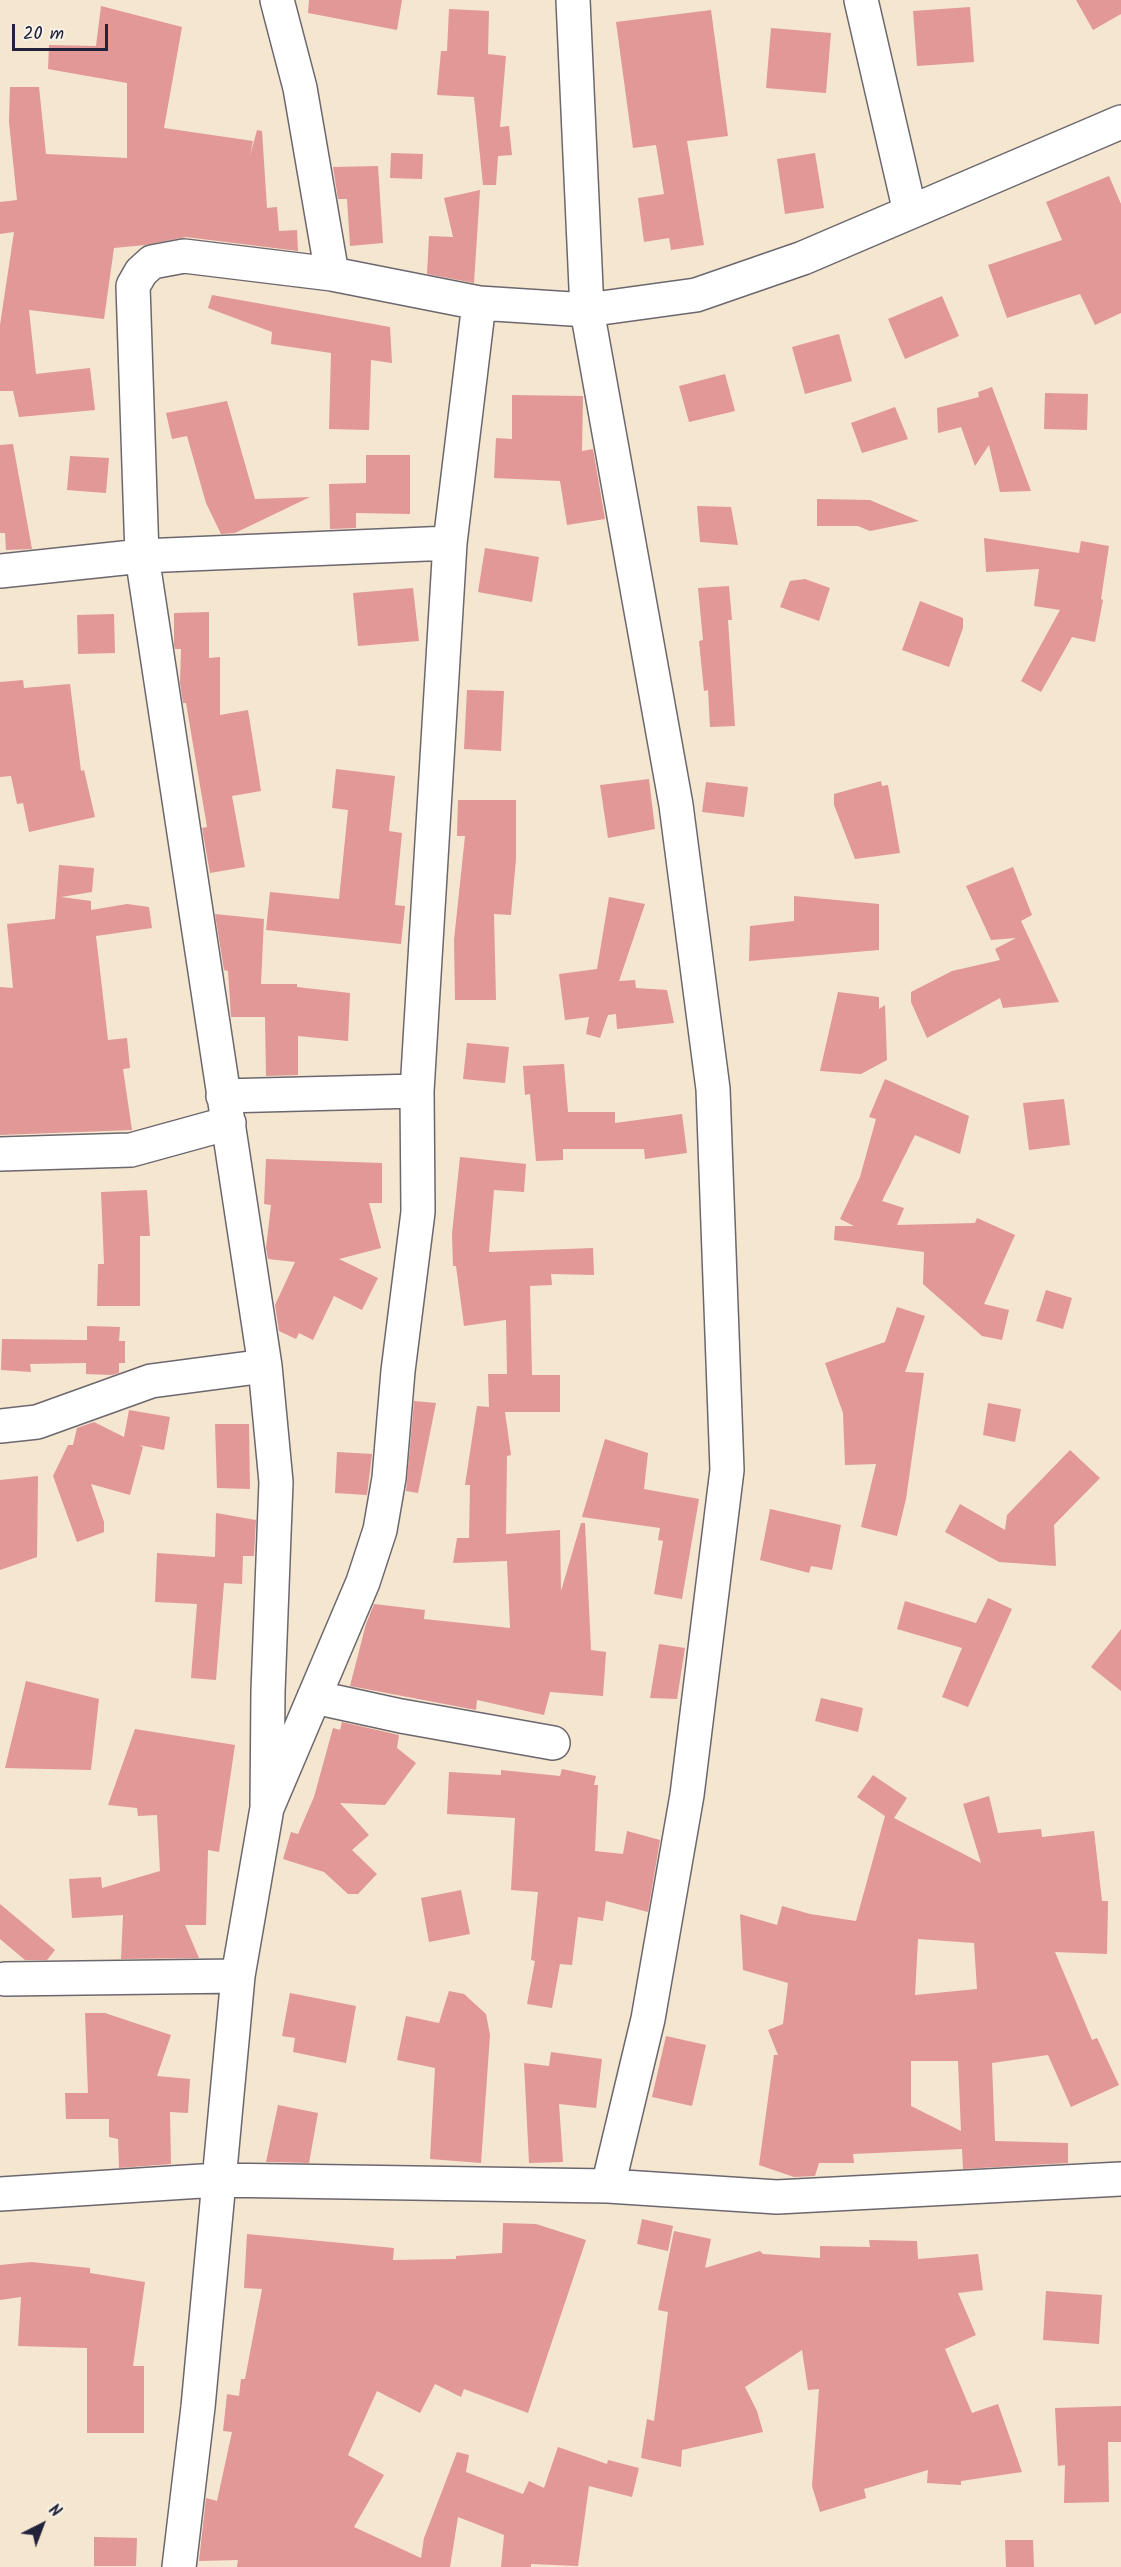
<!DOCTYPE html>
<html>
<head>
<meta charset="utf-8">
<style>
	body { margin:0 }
	#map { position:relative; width:1121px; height:2567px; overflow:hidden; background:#f4e6cf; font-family:Kalam,sans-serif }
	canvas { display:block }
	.north { position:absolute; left:12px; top:2495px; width:60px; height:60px; -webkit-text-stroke:4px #f7f3e8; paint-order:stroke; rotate:42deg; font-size:16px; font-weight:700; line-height:24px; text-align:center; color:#22223b }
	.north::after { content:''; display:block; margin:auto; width:21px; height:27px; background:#22223b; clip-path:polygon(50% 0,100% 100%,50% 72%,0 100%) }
	.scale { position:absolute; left:12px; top:24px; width:96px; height:27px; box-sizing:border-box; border:3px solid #22223b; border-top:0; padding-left:8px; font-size:18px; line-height:21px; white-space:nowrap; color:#22223b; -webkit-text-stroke:4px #f7f3e8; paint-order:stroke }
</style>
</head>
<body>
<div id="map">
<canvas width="1121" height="2567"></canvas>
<div class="north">N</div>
<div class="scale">20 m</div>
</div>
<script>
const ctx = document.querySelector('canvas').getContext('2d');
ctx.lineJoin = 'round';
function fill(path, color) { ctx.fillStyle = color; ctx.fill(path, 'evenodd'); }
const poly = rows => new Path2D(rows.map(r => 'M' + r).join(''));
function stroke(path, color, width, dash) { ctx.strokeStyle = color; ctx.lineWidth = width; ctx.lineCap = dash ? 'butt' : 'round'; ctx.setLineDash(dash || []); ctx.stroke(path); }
fill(poly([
	[309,0,402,0,397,30,308,13],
	[1076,0,1121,0,1121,14,1093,30],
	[101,6,182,27,164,128,253,141,250,156,257,130,262,131,267,208,277,207,279,231,297,230,298,251,186,237,145,245,114,248,104,319,29,310,36,374,90,368,95,410,19,417,13,391,0,391,0,325,14,232,0,234,0,202,17,200,9,122,10,87,39,87,46,154,127,158,127,83,48,69,49,45,96,46],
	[970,7,974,62,917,66,913,11],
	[449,9,489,11,488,54,506,56,500,127,509,126,512,155,498,156,496,185,483,185,474,97,437,95,441,51,447,51],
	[711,10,728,136,687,141,704,245,671,250,669,238,644,242,638,198,664,194,656,145,633,148,616,22],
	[771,28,831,33,826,93,766,88],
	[391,153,423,154,422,179,390,178],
	[815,153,824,208,785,214,777,159],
	[378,166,383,243,350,246,347,199,338,199,333,167],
	[1109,176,1121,204,1121,313,1095,325,1080,294,1007,318,988,265,1062,240,1046,202],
	[480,190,474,283,427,274,429,236,453,237,444,198],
	[212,295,390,327,392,363,371,360,369,430,329,429,331,353,271,344,272,332,208,308],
	[942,296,959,336,905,359,888,319],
	[839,334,852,381,805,394,792,347],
	[725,374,735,411,689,422,679,386],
	[992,387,1031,491,1000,492,989,445,975,466,961,427,938,433,937,408,979,397,978,392],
	[1045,393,1088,394,1087,430,1044,429],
	[512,395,583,396,582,451,593,449,605,519,567,525,560,481,494,478,496,438,512,439],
	[227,401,255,499,310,497,235,533,221,534,206,503,187,436,172,439,166,413],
	[895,407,908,439,862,453,851,423],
	[13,444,32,549,6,550,5,533,0,533,0,445],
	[366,455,410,455,410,514,356,513,356,528,330,529,329,484,366,483],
	[70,456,109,458,106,493,67,490],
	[817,499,870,500,919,521,870,531,858,526,817,526],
	[697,506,731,507,738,545,700,542],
	[984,538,1079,553,1081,541,1109,546,1101,599,1103,600,1095,642,1072,637,1041,692,1021,681,1060,610,1034,606,1039,569,986,572],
	[485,548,539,557,532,602,478,592],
	[805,579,830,588,819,621,780,607,790,581],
	[729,586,732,620,728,620,735,726,710,727,708,690,704,691,699,641,703,640,698,588],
	[413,588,419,641,358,646,353,593],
	[920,601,963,618,963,628,949,667,902,650],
	[209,612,209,658,220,657,220,715,248,710,261,791,232,796,245,867,210,873,202,828,207,827,186,703,183,703,180,683,181,649,175,649,174,645,174,613],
	[114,614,115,653,78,654,77,615],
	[23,680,24,688,70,684,81,771,84,770,95,817,29,832,23,803,17,804,11,776,0,777,0,682],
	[467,690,504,691,501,751,464,749],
	[336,769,395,776,389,831,402,833,395,905,405,906,401,944,266,930,270,892,339,899,348,810,332,808],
	[649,779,655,829,608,838,600,785],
	[881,781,882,786,888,785,900,853,855,859,834,805,834,794],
	[706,782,748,787,744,817,702,812],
	[458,800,516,800,516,859,511,915,494,914,496,1000,455,1000,454,940,465,836,457,836],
	[59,865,94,868,92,892,61,897,91,901,91,910,127,904,149,907,152,928,96,936,108,1040,127,1038,130,1068,123,1069,132,1130,0,1135,0,987,13,988,7,924,55,919],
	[1013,867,1032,915,1021,921,1059,1002,1003,1008,1000,998,927,1038,911,1002,911,992,952,971,1000,960,995,949,1016,938,991,940,966,886],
	[794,896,879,904,879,950,749,961,750,926,794,921],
	[609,897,645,904,619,981,635,980,636,988,667,990,674,1023,617,1029,616,1014,608,1015,600,1038,586,1034,589,1017,565,1020,559,974,597,969],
	[215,914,264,919,261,984,297,984,297,987,350,993,348,1041,298,1036,298,1075,266,1076,265,1017,231,1017,228,971,224,970],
	[838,992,879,997,879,1009,885,1005,887,1060,861,1074,820,1071],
	[467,1043,509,1047,505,1083,463,1079],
	[564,1064,568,1112,615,1112,615,1123,682,1114,687,1153,645,1159,644,1149,563,1149,563,1160,536,1161,530,1094,525,1095,523,1066],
	[885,1079,969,1116,960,1154,915,1135,882,1201,904,1208,897,1225,975,1223,977,1218,1015,1235,984,1304,1009,1310,1002,1340,982,1336,923,1284,924,1252,834,1240,835,1226,854,1226,840,1219,860,1177,876,1119,869,1117],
	[1064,1099,1070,1145,1029,1150,1023,1103],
	[460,1157,526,1164,524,1192,494,1190,489,1252,593,1248,594,1275,551,1274,552,1285,530,1286,532,1375,560,1375,560,1412,505,1412,511,1455,507,1456,506,1534,560,1530,561,1591,581,1523,585,1523,591,1650,606,1652,603,1696,550,1692,544,1715,477,1700,476,1710,350,1686,366,1624,374,1604,425,1610,424,1619,510,1628,507,1561,453,1563,457,1538,469,1538,470,1485,465,1485,477,1406,489,1407,488,1374,507,1374,506,1320,464,1326,456,1266,453,1266,452,1234],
	[266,1159,382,1163,382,1203,369,1203,381,1248,339,1259,378,1278,362,1310,334,1296,313,1340,299,1333,296,1339,279,1331,275,1305,295,1262,268,1259,266,1248,271,1205,264,1204],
	[147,1190,150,1236,140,1236,140,1306,97,1306,98,1264,104,1264,101,1192],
	[1046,1290,1072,1298,1063,1329,1036,1321],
	[897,1307,925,1316,905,1372,924,1373,906,1499,897,1536,861,1527,876,1464,845,1465,843,1413,825,1363,885,1342],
	[87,1326,120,1327,119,1341,125,1341,125,1363,119,1363,119,1373,112,1375,86,1374,86,1363,30,1364,31,1372,1,1370,2,1339,87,1340],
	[414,1401,436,1403,418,1493,406,1491],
	[988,1403,1021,1409,1015,1442,983,1435],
	[129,1410,170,1417,164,1450,139,1445,143,1447,130,1495,91,1484,104,1522,104,1532,77,1542,53,1476,68,1445,73,1445,77,1428,94,1422,124,1437],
	[215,1424,249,1424,250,1489,217,1488],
	[605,1439,648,1453,644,1489,699,1499,682,1599,654,1594,663,1541,658,1540,660,1528,582,1517],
	[1070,1450,1100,1478,1054,1525,1056,1566,999,1562,945,1532,960,1504,1005,1530,1007,1515],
	[337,1452,372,1454,367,1495,335,1493],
	[38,1476,37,1557,0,1570,0,1480],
	[770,1509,841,1525,832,1570,811,1566,809,1573,760,1560],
	[216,1513,256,1520,254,1556,243,1556,242,1584,224,1583,216,1680,191,1678,197,1604,155,1602,157,1553,215,1557],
	[988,1598,1012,1609,968,1707,942,1697,962,1648,897,1629,905,1601,976,1623],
	[1121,1629,1121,1691,1091,1667],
	[659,1644,685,1648,677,1699,650,1698],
	[26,1681,99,1699,91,1770,5,1768],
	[821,1698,863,1708,858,1732,815,1721],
	[342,1722,399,1735,397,1748,416,1763,385,1805,340,1803,369,1835,352,1850,377,1874,358,1894,348,1894,324,1872,283,1859,291,1832,298,1834,314,1797,333,1728,340,1730],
	[135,1729,235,1745,219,1852,208,1850,206,1925,185,1925,199,1958,121,1959,123,1915,72,1918,69,1879,101,1877,102,1888,160,1871,157,1815,138,1816,137,1808,108,1805],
	[562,1769,596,1776,594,1785,598,1785,595,1851,623,1854,627,1831,660,1840,648,1912,606,1901,603,1921,578,1917,572,1965,560,1964,552,2008,527,2004,535,1961,531,1960,538,1892,511,1890,515,1818,447,1814,449,1772,501,1775,501,1770,560,1776],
	[873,1775,907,1798,894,1818,981,1863,963,1804,989,1796,998,1833,1041,1829,1042,1837,1094,1831,1102,1901,1108,1901,1107,1954,1055,1952,1092,2040,1097,2038,1119,2085,1071,2107,1048,2055,992,2063,995,2141,1068,2143,1068,2163,963,2169,962,2149,853,2154,854,2163,819,2163,815,2176,794,2177,759,2165,774,2055,778,2055,768,2030,783,2024,788,1983,743,1970,740,1914,777,1925,782,1906,810,1914,856,1921,885,1816,857,1797],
	[918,1939,974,1943,977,1989,915,1995],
	[911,2061,958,2061,961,2131,911,2106],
	[461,1890,470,1934,429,1942,421,1898],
	[0,1904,55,1950,47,1960,25,1960,0,1939],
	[449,1991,464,1994,486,2014,490,2035,481,2163,430,2159,435,2068,397,2060,406,2016,439,2023],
	[290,1993,356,2006,346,2063,293,2052,295,2038,282,2036],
	[85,2013,105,2013,171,2035,157,2076,190,2079,188,2113,170,2112,171,2164,119,2168,118,2139,109,2137,109,2119,66,2119,65,2093,88,2093],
	[666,2036,706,2045,692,2106,652,2097],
	[551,2052,602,2059,596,2108,559,2104,563,2162,529,2163,524,2063,549,2066],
	[278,2105,318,2113,309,2163,266,2162],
	[642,2219,673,2226,668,2251,637,2244],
	[503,2223,536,2224,586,2240,528,2413,464,2389,461,2397,435,2384,420,2413,377,2391,348,2455,384,2475,354,2527,421,2558,424,2538,457,2452,469,2455,466,2472,523,2494,529,2481,544,2488,558,2447,607,2464,608,2460,639,2468,632,2497,589,2486,578,2566,531,2564,531,2567,501,2567,504,2535,458,2517,450,2567,237,2567,238,2560,199,2561,206,2498,217,2501,232,2432,223,2431,227,2394,239,2396,241,2379,245,2379,262,2289,244,2288,247,2234,394,2248,393,2260,456,2259,456,2256,502,2253],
	[674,2231,711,2239,705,2268,760,2251,763,2254,820,2258,820,2246,870,2247,869,2240,917,2241,918,2259,978,2254,983,2290,958,2293,976,2335,945,2349,972,2413,998,2404,1022,2472,961,2481,961,2485,927,2483,928,2470,864,2489,866,2498,820,2512,812,2486,819,2389,808,2390,802,2350,745,2387,757,2411,763,2432,682,2450,681,2467,641,2458,647,2419,654,2421,668,2312,658,2310],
	[31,2262,90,2268,90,2273,145,2282,133,2366,144,2366,144,2433,87,2433,87,2348,18,2346,21,2297,0,2300,0,2265],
	[1046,2291,1102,2295,1099,2344,1043,2340],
	[1121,2406,1121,2442,1108,2442,1109,2502,1064,2503,1065,2465,1058,2466,1055,2408],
	[94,2537,137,2538,136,2566,94,2566],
	[1005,2540,1033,2540,1034,2567,1006,2567]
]), '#e19896');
const street = poly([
	[277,0,300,88,332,274],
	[573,0,587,310,676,805,713,1089,727,1470,687,1795,648,2019,608,2186],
	[861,0,910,212],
	[0,571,142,556,450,543],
	[223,1096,417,1091],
	[0,1154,131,1150,229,1123],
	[0,1426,37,1422,151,1381,265,1366],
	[314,1697,401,1716,553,1743],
	[267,1808,268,1691,276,1482,265,1366,142,556,133,286,141,272,152,262,184,256,332,274,479,303,587,310,696,295,803,258,1121,122],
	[5,1979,238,1976],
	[0,2194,217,2180,608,2186,777,2197,1121,2179],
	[179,2567,198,2407,238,1976,267,1808,363,1582,380,1530,389,1478,398,1371,418,1212,417,1091,450,543,479,303]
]);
stroke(street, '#6c676f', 36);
stroke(street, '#fff', 33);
</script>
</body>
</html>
